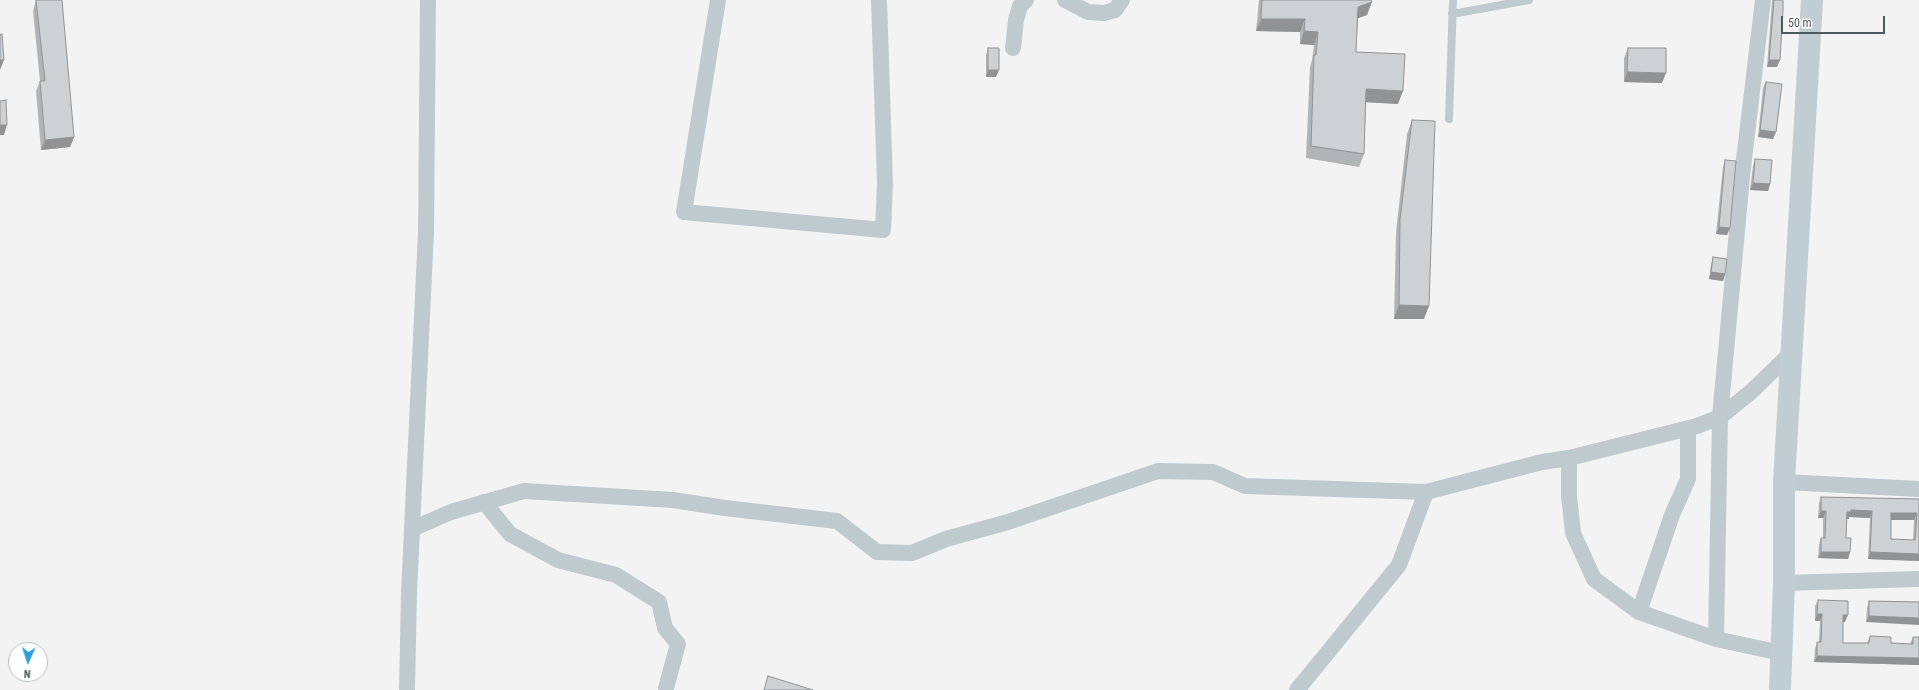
<!DOCTYPE html>
<html>
<head>
<meta charset="utf-8">
<style>
	body { margin:0 }
	#map { position:relative; width:1919px; height:690px; overflow:hidden; background:#f4f3f3; font-family:"Roboto Condensed",sans-serif }
	canvas { display:block }
	.north { position:absolute; left:8px; top:642px; width:40px; height:40px; box-sizing:border-box; background:#fff; border:1px solid #b7bdbf; border-radius:50%; rotate:183deg; font-size:11px; font-weight:700; line-height:16px; text-align:center; color:#4b5a5f }
	.north::after { content:''; display:block; margin:auto; width:14px; height:18px; background:#289fd9; clip-path:polygon(50% 0,100% 100%,50% 72%,0 100%) }
	.scale { position:absolute; left:1781px; top:16px; width:104px; height:18px; box-sizing:border-box; border:2px solid #4b5a5f; border-top:0; padding-left:5px; font-size:12px; line-height:14px; white-space:nowrap; color:#4b5a5f; -webkit-text-stroke:3px #fff; paint-order:stroke }
</style>
</head>
<body>
<div id="map">
<canvas width="1919" height="690"></canvas>
<div class="north">N</div>
<div class="scale">50 m</div>
</div>
<script>
const ctx = document.querySelector('canvas').getContext('2d');
ctx.lineJoin = 'round';
const poly = rows => new Path2D(rows.map(r => 'M' + r).join(''));
function stroke(path, color, width, dash) { ctx.strokeStyle = color; ctx.lineWidth = width; ctx.lineCap = dash ? 'butt' : 'round'; ctx.setLineDash(dash || []); ctx.stroke(path); }
function fill(path, color) { ctx.fillStyle = color; ctx.fill(path, 'evenodd'); }
stroke(poly([
	[1452,14,1529,0],
	[1449,119,1453,0]
]), '#bfcace', 8);
stroke(poly([
	[718,0,684,212,883,230,885,184,879,0],
	[1065,0,1088,12,1104,13,1115,10,1122,0],
	[1763,0,1742,176,1720,417,1716,639,1781,653],
	[1013,48,1016,20,1020,6,1026,0],
	[1569,458,1569,496,1573,533,1594,579,1639,612,1716,639],
	[1784,482,1919,489],
	[484,502,510,534,558,560,616,575,659,602,665,628,678,644,666,688],
	[412,529,451,512,524,491,673,500,725,508,837,521,877,552,912,553,946,539,1008,522,1158,471,1213,472,1245,486,1426,492],
	[1784,583,1919,579],
	[1639,612,1672,515,1688,479,1688,429],
	[407,690,409,592,426,232,428,0],
	[1297,690,1399,565,1426,492,1542,462,1569,458,1697,426,1720,417,1752,391,1791,353]
]), '#bfcace', 16);
stroke(poly([
	[1780,690,1784,583,1784,482,1812,0]
]), '#c0cdd2', 22);
fill(poly([
	[36,0,74,137,70,147,41,150,36,91,40,81,33,11],
	[1259,0,1371,0,1367,15,1358,18,1356,52,1398,104,1366,102,1364,154,1359,167,1306,158,1310,67,1312,60,1314,45,1300,44,1300,32,1256,31],
	[1772,0,1783,0,1777,67,1767,67,1772,1],
	[988,48,996,77,986,77,986,55],
	[1628,48,1662,83,1624,82,1624,58],
	[1766,82,1776,132,1773,139,1758,137,1763,88],
	[1412,120,1424,319,1394,319,1396,232,1407,134],
	[1755,159,1770,184,1768,191,1750,190,1753,166],
	[1725,160,1730,228,1727,235,1716,234,1723,167],
	[1713,257,1725,274,1723,281,1709,279,1711,264],
	[1821,497,1919,499,1919,561,1868,559,1870,518,1849,517,1849,519,1847,519,1846,538,1850,552,1848,559,1818,558,1819,545,1821,538,1823,538,1823,518,1818,518,1819,503],
	[1891,520,1914,520,1913,540,1891,539],
	[1818,600,1845,622,1843,622,1843,643,1867,643,1870,636,1891,643,1910,644,1913,637,1919,637,1919,665,1814,662,1815,649,1817,642,1819,642,1820,621,1815,621,1815,606],
	[1869,601,1919,602,1866,622,1867,608]
]), '#b0b4b6');
fill(poly([
	[1372,2,1367,15,1353,20,1358,7],
	[1261,19,1305,19,1300,32,1256,31],
	[1304,31,1318,32,1314,45,1300,44],
	[0,60,4,60,0,70],
	[1769,60,1780,60,1777,67,1767,67],
	[988,70,999,70,996,77,986,77],
	[1627,72,1666,73,1662,83,1624,82],
	[1366,89,1403,91,1398,104,1362,102],
	[0,125,7,125,4,135,0,135],
	[1760,130,1776,132,1773,139,1758,137],
	[74,137,70,147,41,150,45,140],
	[1753,183,1770,184,1768,191,1750,190],
	[1719,227,1730,228,1727,235,1716,234],
	[1711,272,1725,274,1723,281,1709,279],
	[1399,305,1429,306,1424,319,1394,319],
	[1851,510,1872,511,1870,518,1849,517,1849,519,1845,519,1847,512],
	[1821,511,1826,511,1823,518,1818,518],
	[1891,513,1917,513,1914,520,1889,520],
	[1821,552,1850,552,1848,559,1818,558],
	[1870,552,1919,554,1919,561,1868,559],
	[1817,614,1822,614,1820,621,1815,621],
	[1843,615,1848,615,1845,622,1841,621],
	[1869,616,1919,618,1919,625,1866,622],
	[1817,656,1919,658,1919,665,1814,662]
]), '#909294');
const building = poly([
	[36,0,62,0,74,137,45,140,40,81,45,81,36,0],
	[1262,0,1371,0,1372,2,1358,7,1356,52,1405,54,1403,91,1366,89,1364,154,1311,146,1314,55,1316,55,1318,32,1304,31,1305,19,1261,19,1262,0],
	[1774,0,1783,0,1783,10,1780,60,1769,60,1774,0],
	[2,34,4,60,0,60,0,35,2,34],
	[988,48,999,48,999,70,988,70,988,48],
	[1628,48,1666,48,1666,73,1627,72,1628,48],
	[1766,82,1782,84,1776,132,1760,130,1766,82],
	[6,100,7,125,0,125,0,101,6,100],
	[1412,120,1435,121,1429,306,1399,305,1400,219,1412,120],
	[1755,159,1772,160,1770,184,1753,183,1755,159],
	[1725,160,1736,161,1730,228,1719,227,1725,160],
	[1713,257,1727,259,1725,274,1711,272,1713,257],
	[1821,497,1919,499,1919,554,1870,552,1872,511,1851,510,1851,512,1847,512,1846,538,1851,538,1850,552,1821,552,1821,538,1825,538,1826,511,1821,511,1821,497],
	[1891,513,1917,513,1915,540,1891,539,1891,513],
	[1818,600,1848,601,1848,615,1843,615,1843,643,1869,643,1870,636,1891,637,1891,643,1913,644,1913,637,1919,637,1919,658,1817,656,1817,642,1821,642,1822,614,1817,614,1818,600],
	[1869,601,1919,602,1919,618,1869,616,1869,601],
	[768,676,813,690,764,690,768,676]
]);
fill(building, '#cdd1d4');
stroke(building, '#909294', 1);
</script>
</body>
</html>
